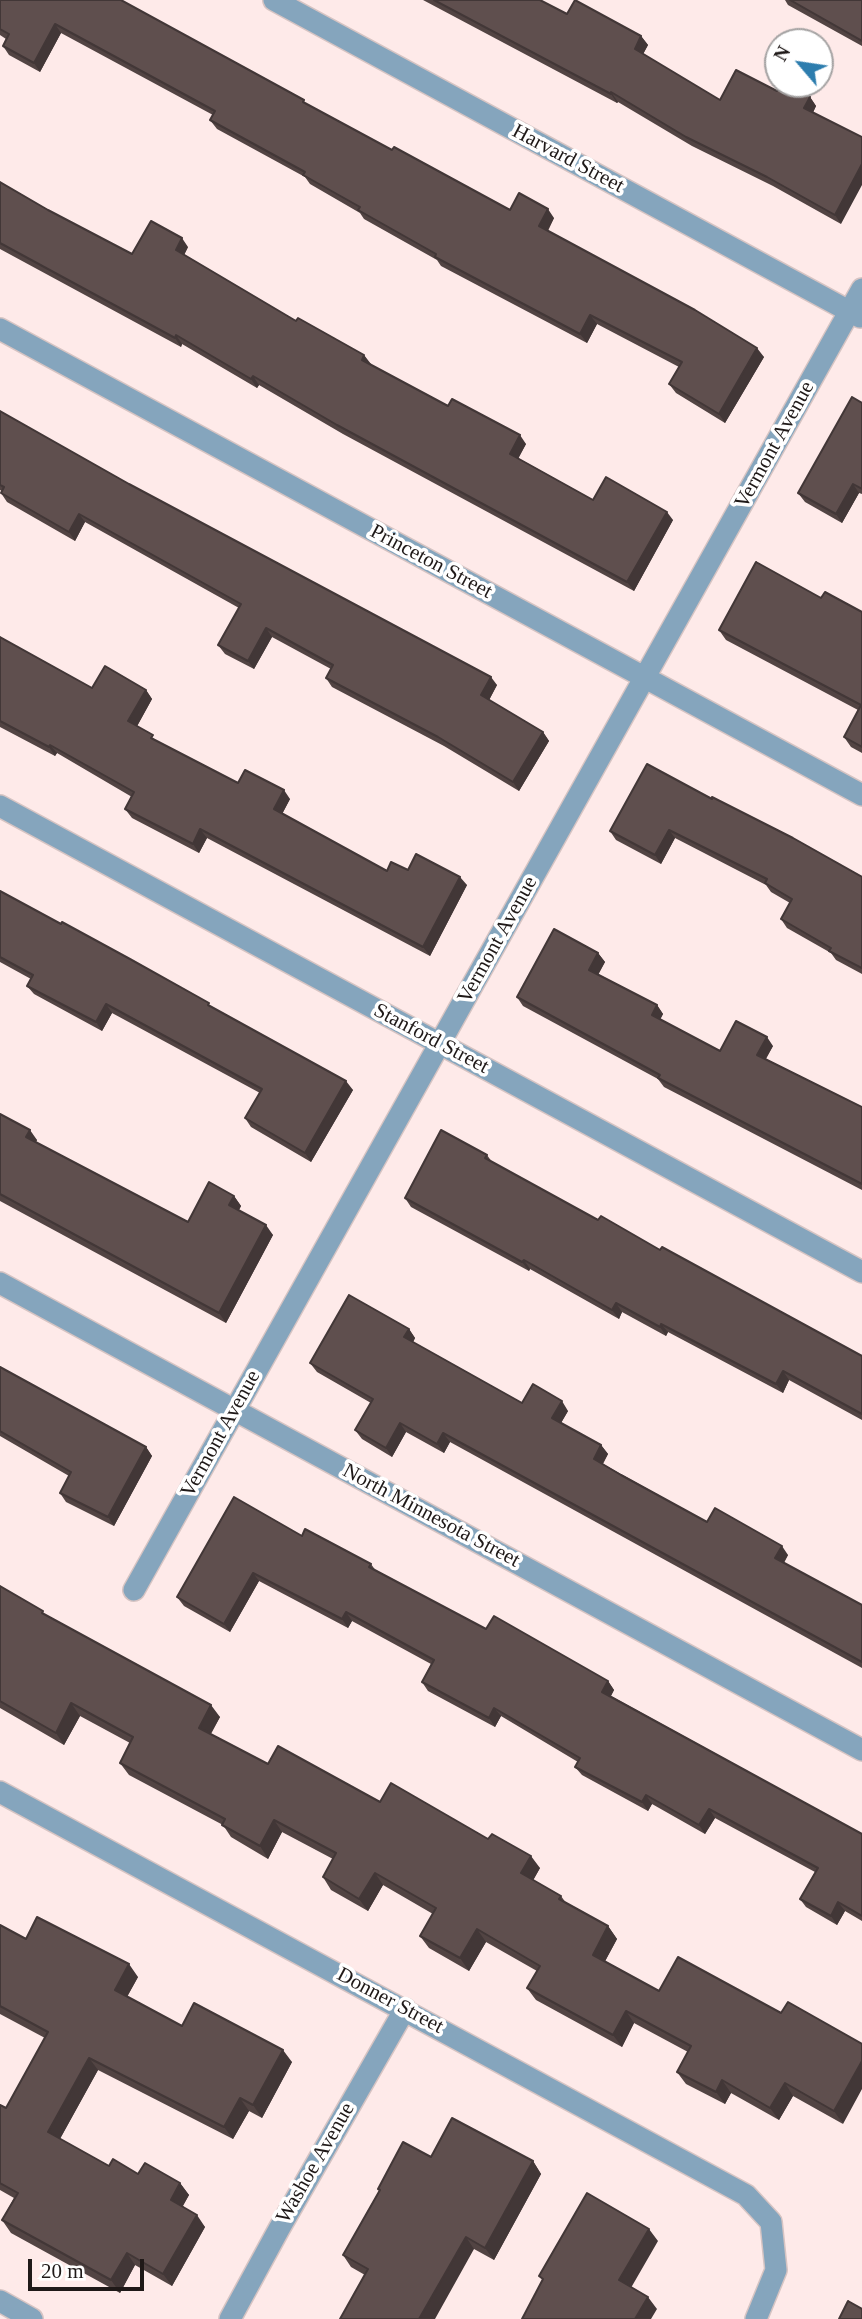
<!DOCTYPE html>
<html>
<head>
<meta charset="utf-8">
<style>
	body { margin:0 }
	#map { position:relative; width:862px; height:2319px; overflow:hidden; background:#feeae9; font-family:"Times New Roman",serif }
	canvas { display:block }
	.north { position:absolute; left:764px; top:28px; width:70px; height:70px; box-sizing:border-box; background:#fff; border:2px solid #a5a3a3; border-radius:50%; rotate:299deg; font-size:19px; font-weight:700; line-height:28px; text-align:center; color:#1f1918 }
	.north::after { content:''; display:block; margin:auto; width:24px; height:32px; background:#2d7dae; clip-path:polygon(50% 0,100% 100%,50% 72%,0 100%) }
	.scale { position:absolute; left:28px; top:2259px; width:116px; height:32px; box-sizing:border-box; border:4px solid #1f1918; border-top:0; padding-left:9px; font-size:21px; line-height:24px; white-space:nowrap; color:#1f1918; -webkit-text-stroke:5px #fff; paint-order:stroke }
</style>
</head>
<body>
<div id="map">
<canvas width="862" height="2319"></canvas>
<div class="north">N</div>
<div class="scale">20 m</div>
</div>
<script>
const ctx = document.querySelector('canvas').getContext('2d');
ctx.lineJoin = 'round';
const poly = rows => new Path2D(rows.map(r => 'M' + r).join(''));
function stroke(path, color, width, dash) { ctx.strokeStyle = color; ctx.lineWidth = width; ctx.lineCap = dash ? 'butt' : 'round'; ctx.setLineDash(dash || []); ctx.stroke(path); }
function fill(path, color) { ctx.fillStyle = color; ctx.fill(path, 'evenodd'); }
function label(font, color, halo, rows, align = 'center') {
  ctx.font = font + ' "Times New Roman",serif'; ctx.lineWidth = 7; ctx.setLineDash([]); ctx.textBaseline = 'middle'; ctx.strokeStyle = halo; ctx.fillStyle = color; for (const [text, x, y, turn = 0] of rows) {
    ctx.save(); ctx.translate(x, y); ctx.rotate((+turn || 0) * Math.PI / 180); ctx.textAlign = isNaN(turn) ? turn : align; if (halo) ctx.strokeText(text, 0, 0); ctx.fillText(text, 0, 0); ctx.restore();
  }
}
const street = poly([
	[274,0,860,317],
	[0,329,862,795],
	[0,806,862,1272],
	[0,1283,862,1750],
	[134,1590,862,289],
	[0,1792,746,2195,771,2222,776,2270,756,2319],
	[0,2301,32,2319],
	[230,2319,279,2229,405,2009]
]);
stroke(street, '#d6c4c3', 24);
stroke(street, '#85a5bd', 21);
fill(poly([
	[0,0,307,104,392,150,510,210,554,218,548,231,764,357,725,423,676,393,669,384,679,367,597,324,587,343,441,266,437,260,364,219,360,213,310,184,305,177,217,129,210,120,213,115,61,33,40,72,9,55,3,46,6,39,0,35],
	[423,0,540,0,567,14,641,36,648,45,643,54,720,100,777,91,810,97,816,106,813,112,841,224,773,186,692,146,618,102,617,103],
	[785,0,862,0,862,46,788,5],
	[0,182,48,210,132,254,188,247,184,255,296,321,364,355,370,365,448,406,526,444,518,458,593,500,673,520,634,591,343,434,259,385,257,388,182,344,181,347,0,249],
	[862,403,862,494,859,493,842,523,805,502,798,493],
	[0,411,129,484,497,685,489,700,543,732,549,741,519,791,444,746,332,687,326,678,331,669,272,637,254,669,225,654,218,645,239,608,85,522,75,541,7,502,1,493,2,491,0,490],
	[821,598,862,612,862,753,851,747,844,737,858,710,726,640,719,630],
	[0,637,92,688,146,690,152,699,137,726,157,741,238,783,290,799,282,814,387,871,408,870,467,885,430,956,207,838,199,853,132,818,125,809,132,797,57,753,55,756,0,727],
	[712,799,862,877,862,974,836,960,831,953,787,928,781,919,790,903,771,892,766,885,675,838,661,864,616,840,610,831],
	[0,891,213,1008,353,1090,311,1162,251,1127,245,1118,260,1093,112,1013,102,1031,34,994,27,986,31,979,0,962],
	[598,953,605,962,598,974,657,1005,663,1014,660,1019,720,1051,773,1046,766,1059,862,1107,862,1190,664,1087,658,1079,523,1006,517,997],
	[0,1114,37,1140,36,1142,188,1222,234,1196,241,1206,239,1210,273,1235,226,1323,0,1201],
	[487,1155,492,1162,598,1220,660,1250,862,1356,862,1420,789,1380,783,1393,668,1332,666,1336,622,1312,619,1319,530,1269,529,1271,411,1207,405,1198],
	[409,1329,415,1338,413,1342,522,1403,568,1411,561,1423,601,1445,608,1454,603,1464,707,1522,788,1555,784,1563,862,1605,862,1668,450,1442,444,1453,406,1432,392,1457,362,1439,355,1430,371,1403,317,1372,310,1363],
	[0,1367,146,1447,152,1456,114,1526,66,1502,60,1493,69,1476,0,1436],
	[302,1536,371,1564,376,1571,486,1629,608,1681,614,1690,611,1696,862,1834,862,1921,845,1911,837,1925,806,1907,800,1899,815,1872,715,1818,705,1834,652,1804,648,1811,582,1775,575,1767,578,1762,501,1716,495,1727,428,1691,422,1682,431,1664,352,1621,348,1628,259,1581,230,1632,184,1606,177,1597],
	[0,1586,46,1615,220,1717,211,1734,268,1764,380,1802,540,1868,533,1880,561,1896,566,1903,608,1926,617,1939,605,1961,659,1991,781,2013,843,2124,793,2096,779,2120,731,2093,725,2104,686,2084,677,2072,688,2052,634,2023,622,2047,536,2000,527,1988,537,1971,486,1942,469,1971,429,1948,420,1936,433,1914,383,1885,368,1911,331,1890,323,1877,333,1859,282,1832,268,1859,231,1837,223,1825,129,1775,120,1763,130,1743,80,1716,64,1745,0,1708],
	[0,1925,26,1939,138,1977,127,1997,182,2026,292,2062,262,2118,249,2111,233,2139,98,2070,60,2139,109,2166,138,2174,180,2183,189,2195,183,2206,205,2227,172,2286,135,2265,120,2293,11,2233,2,2220,14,2198,0,2190,0,2105,6,2108,45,2038,0,2014],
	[431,2157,533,2161,541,2174,494,2260,474,2249,365,2275,351,2267,343,2255,379,2191,378,2189]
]), '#524443');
fill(poly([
	[55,24,61,33,40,72,34,63],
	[641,36,648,45,641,58,635,49],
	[611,92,618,102,617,103,611,94],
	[810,97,816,106,811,117,804,108],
	[862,164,862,185,841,224,835,215],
	[548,209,554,218,545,235,539,226],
	[182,238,188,247,182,259,176,250],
	[590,315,597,324,587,343,580,334],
	[176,335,182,344,181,347,175,338],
	[757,348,764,357,725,423,719,414],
	[364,355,371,364,368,369,362,360],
	[253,376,259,385,257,388,251,379],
	[520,435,526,444,516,463,510,454],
	[853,484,859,493,842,523,836,514],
	[667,512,673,520,634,591,627,582],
	[79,514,85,522,75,541,69,532],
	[266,628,272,637,254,669,248,661],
	[491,677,497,685,487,704,481,695],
	[146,690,152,699,135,730,128,721],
	[543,732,549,741,519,791,513,782],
	[50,745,57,753,55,756,49,747],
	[284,790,290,799,280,818,274,809],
	[200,829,207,838,199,853,193,844],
	[669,830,675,838,661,864,655,855],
	[460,877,467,885,430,956,423,947],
	[598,953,605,962,596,979,589,970],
	[106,1004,112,1013,102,1031,96,1022],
	[657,1005,663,1014,658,1024,652,1015],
	[767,1037,773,1046,763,1063,757,1055],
	[346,1081,353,1090,311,1162,305,1153],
	[30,1130,37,1140,33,1147,26,1137],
	[234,1196,241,1206,236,1215,229,1205],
	[266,1225,273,1235,226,1323,219,1313],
	[524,1260,530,1269,529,1271,522,1262],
	[616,1303,622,1312,619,1319,612,1310],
	[661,1324,668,1332,666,1336,660,1327],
	[409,1329,415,1338,411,1346,404,1337],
	[783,1371,789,1380,783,1393,776,1384],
	[562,1401,568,1411,558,1428,552,1418],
	[400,1423,406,1432,392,1457,386,1448],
	[443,1433,450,1442,444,1453,437,1444],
	[601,1445,608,1454,600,1468,594,1459],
	[146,1447,152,1456,114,1526,108,1517],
	[782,1546,788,1555,781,1567,775,1558],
	[253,1573,259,1581,230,1632,224,1624],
	[346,1612,352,1621,348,1628,342,1619],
	[608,1681,614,1690,608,1701,602,1692],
	[71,1703,80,1716,64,1745,56,1733],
	[211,1705,220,1717,207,1740,199,1728],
	[494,1708,501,1716,495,1727,489,1718],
	[646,1795,652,1804,648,1811,642,1802],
	[709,1809,715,1818,705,1834,699,1825],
	[274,1820,282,1832,268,1859,260,1846],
	[531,1856,540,1868,530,1886,521,1873],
	[375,1873,383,1885,368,1911,359,1899],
	[838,1902,845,1911,837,1925,831,1916],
	[608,1926,617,1939,602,1967,593,1955],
	[477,1929,486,1942,469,1971,460,1958],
	[129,1964,138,1977,124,2002,115,1990],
	[626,2011,634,2023,622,2047,613,2035],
	[283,2050,292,2062,262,2118,253,2105],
	[89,2058,98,2070,57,2144,48,2132],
	[862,2061,862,2089,843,2124,834,2111],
	[722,2080,731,2093,725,2104,716,2092],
	[785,2083,793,2096,779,2120,770,2108],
	[240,2098,249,2111,233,2139,224,2127],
	[533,2161,541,2174,494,2260,485,2248],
	[180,2183,189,2195,179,2212,171,2200],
	[197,2215,205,2227,172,2286,163,2274],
	[649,2229,658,2241,628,2293,619,2280],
	[466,2237,474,2249,435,2319,419,2319],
	[127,2253,135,2265,120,2293,111,2280],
	[648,2297,657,2309,651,2319,635,2319]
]), '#423737');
const building = poly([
	[0,0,121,0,304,100,303,102,392,150,394,147,510,210,519,193,548,209,539,226,695,310,757,348,719,414,669,384,682,362,590,315,580,334,435,257,436,254,358,210,360,207,303,175,305,172,210,120,215,111,55,24,34,63,3,46,9,34,0,29,0,0],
	[434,0,540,0,567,14,575,0,641,36,635,49,720,100,736,70,777,91,781,84,786,84,810,97,804,108,862,137,862,164,835,215,767,177,686,137,611,92,611,94,434,0],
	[790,0,862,0,862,41,790,0],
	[0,182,48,210,132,254,151,221,182,238,176,250,296,321,298,318,364,355,362,360,448,406,452,399,520,435,510,454,593,500,606,477,667,512,627,582,337,425,253,376,251,379,176,335,175,338,0,243,0,182],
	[852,397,862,403,862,489,853,484,836,514,798,493,852,397],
	[0,411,129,484,491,677,481,695,543,732,513,782,438,737,326,678,333,665,266,628,248,661,218,645,241,604,79,514,69,532,1,493,4,487,0,485,0,411],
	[756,562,821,598,825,592,862,612,862,747,844,737,861,705,719,630,756,562],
	[0,637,92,688,105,666,146,690,128,721,153,735,151,738,238,783,245,770,284,790,274,809,387,871,391,862,408,870,416,854,460,877,423,947,200,829,193,844,125,809,134,792,50,745,49,747,0,721,0,637],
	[647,764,712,799,712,797,793,838,862,877,862,968,829,951,831,948,781,919,792,899,765,883,767,879,669,830,655,855,610,831,647,764],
	[0,891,61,924,62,922,130,959,209,1003,208,1005,346,1081,305,1153,245,1118,262,1089,106,1004,96,1022,27,986,33,975,0,957,0,891],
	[554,929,598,953,589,970,657,1005,652,1015,720,1051,736,1021,767,1037,757,1055,862,1107,862,1184,658,1078,660,1075,517,997,554,929],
	[0,1114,30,1130,26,1137,188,1222,209,1182,234,1196,229,1205,266,1225,219,1313,0,1194,0,1114],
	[441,1130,487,1155,485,1158,598,1220,601,1216,660,1250,662,1247,862,1356,862,1414,783,1371,776,1384,661,1324,660,1327,616,1303,612,1310,524,1260,522,1262,405,1198,441,1130],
	[349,1295,409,1329,404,1337,522,1403,533,1384,562,1401,552,1418,601,1445,594,1459,621,1475,707,1522,715,1508,782,1546,775,1558,862,1605,862,1662,443,1433,437,1444,400,1423,386,1448,355,1430,373,1399,310,1363,349,1295],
	[0,1367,146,1447,108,1517,60,1493,71,1472,0,1431,0,1367],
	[234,1497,302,1536,305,1529,371,1564,369,1567,486,1629,494,1616,608,1681,602,1692,862,1834,862,1916,838,1902,831,1916,800,1899,818,1868,709,1809,699,1825,646,1795,642,1802,575,1767,580,1758,494,1708,489,1718,422,1682,434,1660,346,1612,342,1619,253,1573,224,1624,177,1597,234,1497],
	[0,1586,43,1611,42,1613,211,1705,199,1728,268,1764,278,1746,380,1802,391,1783,488,1839,492,1834,531,1856,521,1873,561,1896,559,1899,608,1926,593,1955,659,1991,678,1957,781,2013,788,2002,862,2044,862,2061,834,2111,785,2083,770,2108,722,2080,716,2092,677,2072,691,2046,626,2011,613,2035,527,1988,540,1966,477,1929,460,1958,420,1936,436,1908,375,1873,359,1899,323,1877,336,1853,274,1820,260,1846,222,1825,225,1819,120,1763,133,1737,71,1703,56,1733,0,1701,0,1586],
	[37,1917,129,1964,115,1990,182,2026,194,2003,283,2050,253,2105,240,2098,224,2127,89,2058,48,2132,109,2166,113,2159,138,2174,145,2163,180,2183,171,2200,197,2215,163,2274,127,2253,111,2280,2,2220,18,2193,0,2183,0,2105,6,2108,48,2032,0,2006,0,1925,26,1939,37,1917],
	[452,2118,533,2161,485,2248,466,2237,419,2319,340,2319,368,2269,343,2255,380,2190,378,2189,403,2142,431,2157,452,2118],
	[587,2193,649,2229,619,2280,648,2297,635,2319,522,2319,543,2279,539,2276,587,2193],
	[848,2301,862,2309,862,2319,839,2319,848,2301]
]);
fill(building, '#5f4f4e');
stroke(building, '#423737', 2);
label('21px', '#1f1918', '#fff', [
	["Harvard Street",568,159,28],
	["Vermont Avenue",775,445,-61],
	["Princeton Street",431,562,28],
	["Vermont Avenue",498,940,-61],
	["Stanford Street",431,1039,28],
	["Vermont Avenue",221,1434,-61],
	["North Minnesota Street",431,1516,28],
	["Donner Street",390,2001,28],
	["Washoe Avenue",316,2163,-60]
]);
</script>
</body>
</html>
